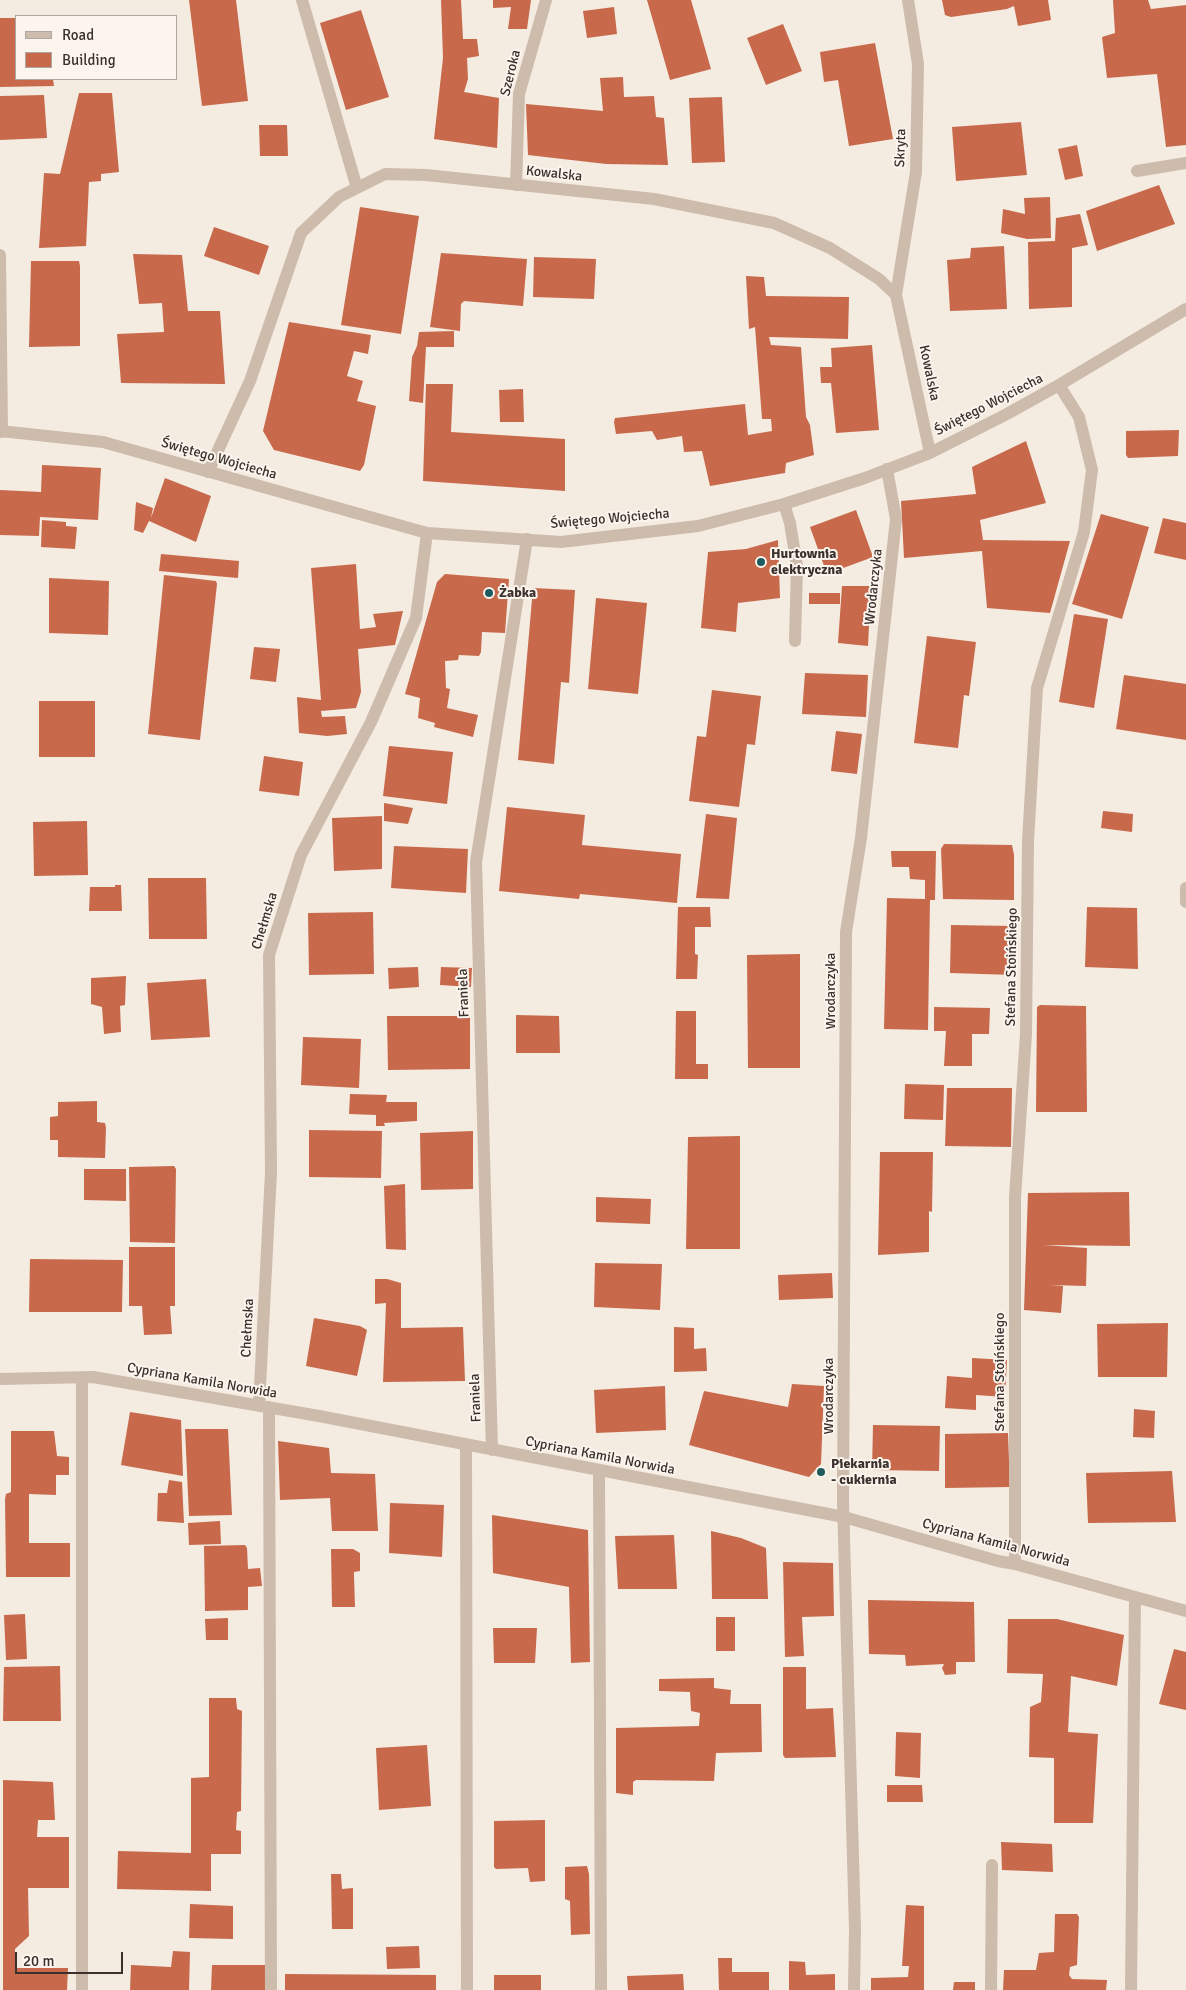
<!DOCTYPE html>
<html>
<head>
<meta charset="utf-8">
<style>
	body { margin:0 }
	#map { position:relative; width:1186px; height:1990px; overflow:hidden; background:#f4ebe1; font-family:Signika,sans-serif }
	canvas { display:block }
	.legend { position:absolute; left:15px; top:15px; width:162px; height:65px; box-sizing:border-box; background:#fbf5ee; border:1px solid #aea6a0; margin:0; padding:6px 9px; list-style:none; font-size:15px; color:#3b302b }
	.legend li { display:flex; align-items:center; gap:10px; height:25px }
	.legend b { width:25px; border:1px solid #aea6a0 }
	.scale { position:absolute; left:15px; top:1952px; width:108px; height:22px; box-sizing:border-box; border:2px solid #3b302b; border-top:0; padding-left:6px; font-size:15px; line-height:18px; white-space:nowrap; color:#3b302b; -webkit-text-stroke:4px #fbf5ee; paint-order:stroke }
</style>
</head>
<body>
<div id="map">
<canvas width="1186" height="1990"></canvas>
<ul class="legend">
<li><b style="height:6px;background:#cdbbac"></b>Road</li>
<li><b style="height:14px;background:#c8694b"></b>Building</li>
</ul>
<div class="scale">20 m</div>
</div>
<script>
const ctx = document.querySelector('canvas').getContext('2d');
ctx.lineJoin = 'round';
function fill(path, color) { ctx.fillStyle = color; ctx.fill(path, 'evenodd'); }
const poly = rows => new Path2D(rows.map(r => 'M' + r).join(''));
function stroke(path, color, width, dash) { ctx.strokeStyle = color; ctx.lineWidth = width; ctx.lineCap = dash ? 'butt' : 'round'; ctx.setLineDash(dash || []); ctx.stroke(path); }
function label(font, color, halo, rows, align = 'center') {
  ctx.font = font + ' Signika,sans-serif'; ctx.lineWidth = 4; ctx.setLineDash([]); ctx.textBaseline = 'middle'; ctx.strokeStyle = halo; ctx.fillStyle = color; for (const [text, x, y, turn = 0] of rows) {
    ctx.save(); ctx.translate(x, y); ctx.rotate((+turn || 0) * Math.PI / 180); ctx.textAlign = isNaN(turn) ? turn : align; if (halo) ctx.strokeText(text, 0, 0); ctx.fillText(text, 0, 0); ctx.restore();
  }
}
fill(poly([
	[189,0,236,0,248,101,202,106],
	[441,0,461,0,463,39,477,39,479,56,467,58,468,79,464,92,499,98,497,148,434,139,443,58],
	[493,0,531,0,527,29,508,29,511,7,493,8],
	[647,0,691,0,711,69,670,80],
	[942,0,1048,0,1051,20,1018,26,1014,6,1007,9,951,17,945,15],
	[1113,0,1148,0,1151,9,1186,5,1186,145,1166,147,1157,74,1107,78,1102,37,1115,33],
	[614,7,617,34,587,38,583,11],
	[361,10,389,97,346,110,320,23],
	[0,18,16,18,16,79,53,79,54,86,0,87],
	[783,24,802,71,766,85,747,38],
	[875,43,893,139,849,146,838,80,824,82,820,52],
	[623,77,624,97,654,96,656,117,664,118,668,165,606,164,528,155,526,104,603,111,600,78],
	[79,93,112,93,119,172,101,174,101,181,89,182,86,246,39,248,44,173,60,174],
	[44,95,47,138,0,140,0,96],
	[722,97,725,162,692,163,689,98],
	[1021,122,1027,175,956,181,952,127],
	[259,125,287,125,288,156,260,156],
	[1077,145,1083,176,1065,180,1058,149],
	[1159,185,1175,224,1097,251,1086,211],
	[1050,197,1051,238,1027,239,1001,233,1003,209,1025,214,1024,198],
	[360,207,419,216,401,334,341,325],
	[1080,214,1088,245,1072,248,1072,307,1029,309,1028,242,1055,241,1056,218],
	[214,227,269,246,259,275,204,256],
	[1004,246,1007,309,950,311,947,260,970,258,971,248],
	[441,253,527,259,523,306,464,301,461,304,460,331,430,327],
	[133,254,182,255,188,311,220,311,225,384,121,383,117,334,164,332,162,303,139,304],
	[534,257,596,259,594,299,533,297],
	[31,261,79,261,80,266,80,346,29,347],
	[746,276,764,277,766,296,849,297,848,339,769,337,771,345,801,347,806,417,810,425,814,455,786,463,785,473,710,486,702,451,684,452,682,436,657,440,652,431,616,434,614,422,615,418,745,404,748,435,772,431,771,419,762,419,755,327,749,329],
	[289,322,371,335,368,354,354,351,347,376,363,381,357,401,376,406,364,465,360,471,274,450,263,431],
	[454,331,454,347,426,347,423,403,409,401,412,357,417,346,419,332],
	[872,345,879,430,836,433,831,383,821,383,820,367,832,367,831,348],
	[426,384,453,384,451,432,565,439,565,491,423,481],
	[523,389,524,422,500,422,499,390],
	[1179,430,1178,456,1128,458,1126,455,1126,431],
	[1026,441,1046,503,980,520,983,540,1070,541,1050,613,987,608,982,551,904,558,901,501,976,494,972,467],
	[42,465,101,468,98,520,40,517,39,536,0,535,0,490,41,492],
	[165,478,211,496,196,542,149,521,143,533,134,530,136,502,153,508,151,518],
	[856,510,873,557,827,574,810,527],
	[1101,514,1149,527,1122,619,1072,604],
	[1163,518,1186,523,1186,560,1154,553],
	[42,520,66,522,66,526,77,527,75,549,41,547],
	[778,540,780,598,738,603,736,632,701,628,708,552,746,549],
	[161,554,239,561,238,578,159,571],
	[356,564,360,629,376,627,373,614,403,611,395,645,358,649,361,692,356,708,321,711,322,717,345,716,347,734,327,736,299,733,297,697,321,700,311,568],
	[445,574,509,579,505,633,482,632,481,652,479,656,459,655,458,660,445,661,446,688,450,689,447,708,478,715,473,737,434,727,435,723,418,718,420,698,405,694,437,582],
	[164,575,216,581,217,584,200,740,148,734],
	[49,578,109,581,108,635,49,633],
	[842,586,871,586,868,646,838,643],
	[533,588,575,590,569,683,561,682,554,764,518,760],
	[809,593,840,593,840,604,809,604],
	[596,598,647,603,638,694,588,689],
	[1074,614,1108,619,1094,708,1059,702],
	[927,636,976,642,969,696,964,695,958,748,914,743],
	[254,647,280,649,276,682,250,679],
	[805,673,868,675,866,717,802,714],
	[1124,675,1186,684,1186,740,1116,729],
	[712,690,761,696,755,745,747,744,739,807,689,801,697,736,706,737],
	[39,701,95,701,95,757,39,757],
	[836,731,862,734,857,774,831,771],
	[389,746,453,752,447,804,383,796],
	[264,756,303,762,299,796,259,791],
	[384,803,413,808,408,824,384,821],
	[507,807,585,815,582,845,681,854,677,903,580,894,579,899,499,891],
	[1103,811,1133,814,1132,832,1101,828],
	[706,814,737,818,729,899,696,898],
	[382,816,382,869,334,871,332,818],
	[87,821,88,875,34,876,33,822],
	[944,844,1012,845,1014,855,1014,900,943,899,941,849],
	[394,846,468,849,466,893,391,888],
	[891,851,936,851,935,900,930,900,928,1030,884,1029,887,898,925,899,925,880,910,879,909,867,892,867],
	[148,878,206,878,207,939,149,939],
	[115,885,121,885,122,911,89,911,90,887,115,887],
	[678,907,710,907,711,927,695,927,695,954,698,955,697,979,676,979],
	[1087,907,1137,908,1138,969,1085,967],
	[373,912,374,974,309,975,308,913],
	[951,925,1014,926,1014,975,950,973],
	[800,954,800,1068,748,1068,747,955],
	[418,967,419,987,389,989,388,968],
	[441,967,472,968,471,987,440,985],
	[126,976,125,1005,120,1006,121,1032,104,1034,102,1007,91,1004,91,978],
	[206,979,210,1037,151,1040,147,983],
	[1040,1005,1086,1006,1087,1112,1036,1112,1037,1007],
	[934,1007,990,1008,989,1034,972,1034,972,1066,944,1066,946,1031,934,1031],
	[676,1011,696,1011,696,1064,708,1064,708,1079,675,1079],
	[516,1015,559,1016,560,1053,516,1053],
	[387,1016,470,1016,470,1069,388,1070],
	[303,1037,361,1039,359,1088,301,1085],
	[905,1084,944,1085,943,1120,904,1119],
	[947,1088,1012,1088,1011,1147,945,1146],
	[350,1094,387,1095,386,1102,417,1102,417,1121,384,1123,385,1126,376,1126,376,1115,349,1114],
	[97,1101,97,1122,105,1123,106,1128,105,1158,58,1157,58,1140,50,1140,50,1117,58,1116,58,1102],
	[309,1130,382,1131,381,1178,309,1177],
	[473,1131,473,1189,421,1190,420,1133],
	[740,1136,740,1249,686,1249,688,1137],
	[880,1152,933,1152,932,1212,929,1211,929,1252,878,1255],
	[174,1166,176,1169,175,1243,130,1242,129,1167],
	[84,1169,126,1169,126,1201,84,1200],
	[405,1184,406,1250,386,1249,384,1186],
	[1129,1192,1130,1246,1043,1245,1087,1248,1086,1286,1050,1285,1063,1286,1061,1313,1024,1310,1028,1193],
	[596,1197,651,1199,650,1224,596,1222],
	[129,1247,175,1247,175,1306,170,1306,172,1334,144,1335,142,1306,129,1306],
	[30,1259,123,1260,122,1312,29,1312],
	[595,1263,662,1264,660,1310,594,1307],
	[832,1273,833,1298,779,1300,778,1275],
	[375,1279,387,1279,401,1283,401,1328,463,1327,465,1381,383,1382,386,1303,375,1304],
	[314,1318,360,1326,367,1330,357,1376,306,1366],
	[1168,1323,1167,1377,1098,1377,1097,1324],
	[674,1327,694,1328,694,1349,706,1348,707,1371,674,1372],
	[972,1358,1007,1360,1005,1397,976,1395,976,1410,945,1408,947,1376,972,1378],
	[792,1384,824,1386,821,1464,809,1477,689,1445,704,1391,788,1407],
	[665,1386,666,1430,596,1433,594,1390],
	[1134,1409,1155,1411,1154,1438,1133,1437],
	[130,1412,181,1420,183,1476,121,1465],
	[873,1425,940,1426,939,1471,872,1470],
	[185,1429,228,1429,232,1515,189,1516],
	[11,1431,54,1431,57,1456,69,1457,69,1475,56,1475,56,1495,29,1494,29,1543,70,1543,70,1577,6,1577,5,1499,6,1494,11,1492],
	[1008,1433,1010,1487,945,1488,945,1434],
	[278,1441,329,1448,331,1473,375,1474,378,1531,332,1531,330,1498,280,1500],
	[1172,1471,1176,1522,1088,1523,1086,1473],
	[169,1480,182,1482,184,1523,157,1521,158,1493,167,1493],
	[390,1503,444,1505,442,1557,389,1553],
	[492,1515,588,1530,590,1662,571,1663,569,1587,493,1573],
	[220,1521,221,1544,189,1545,188,1523],
	[711,1531,741,1538,766,1548,768,1599,712,1599],
	[674,1535,677,1589,618,1589,615,1536],
	[245,1545,247,1548,248,1569,260,1568,262,1586,248,1587,248,1610,205,1611,204,1546],
	[331,1549,353,1549,360,1553,360,1571,354,1572,354,1575,355,1607,332,1607],
	[783,1562,833,1563,834,1616,802,1617,804,1656,785,1657],
	[868,1600,974,1602,975,1662,956,1662,956,1674,945,1675,942,1668,944,1664,906,1666,905,1655,869,1654],
	[25,1614,27,1659,6,1660,4,1615],
	[716,1617,735,1617,735,1651,716,1651],
	[228,1618,228,1640,206,1640,205,1619],
	[1008,1619,1057,1619,1124,1635,1117,1686,1071,1676,1068,1732,1098,1734,1093,1823,1054,1823,1054,1758,1029,1757,1030,1707,1041,1702,1043,1674,1007,1673],
	[493,1628,537,1628,535,1663,494,1663],
	[1174,1649,1186,1652,1186,1710,1159,1704],
	[60,1666,61,1721,3,1721,4,1667],
	[783,1667,806,1667,806,1709,833,1708,836,1757,785,1758,783,1755],
	[714,1678,714,1688,731,1690,730,1704,761,1704,762,1752,716,1753,714,1781,636,1780,633,1782,633,1795,616,1793,616,1728,699,1726,700,1713,691,1711,690,1692,659,1691,659,1679],
	[209,1698,236,1698,237,1709,242,1711,241,1811,237,1812,236,1830,241,1831,241,1854,211,1854,211,1891,117,1889,118,1851,191,1853,191,1778,209,1777],
	[896,1732,921,1733,920,1778,895,1776],
	[427,1745,431,1806,379,1810,376,1748],
	[3,1780,53,1782,55,1820,38,1820,37,1837,69,1837,69,1888,28,1888,29,1936,15,1949,15,1968,68,1968,67,1990,3,1990],
	[887,1785,922,1785,923,1802,887,1802],
	[545,1820,545,1881,530,1882,528,1868,496,1869,494,1867,494,1821],
	[1001,1842,1052,1844,1053,1872,1002,1870],
	[587,1866,589,1874,590,1934,571,1935,570,1901,565,1899,565,1867],
	[331,1874,341,1874,342,1889,353,1888,353,1929,332,1929],
	[190,1904,233,1906,233,1939,189,1938],
	[906,1905,924,1906,924,1990,871,1990,871,1978,908,1977,909,1966,902,1966],
	[1055,1914,1077,1914,1079,1917,1077,1965,1070,1967,1069,1975,1072,1979,1107,1980,1106,1990,1003,1990,1004,1970,1036,1970,1039,1953,1054,1952],
	[419,1946,420,1968,387,1969,386,1947],
	[173,1951,190,1952,189,1990,130,1990,131,1965,171,1967],
	[718,1958,732,1958,732,1972,769,1972,769,1990,719,1990],
	[789,1961,805,1962,806,1975,835,1974,835,1990,789,1990],
	[212,1965,268,1965,267,1990,211,1990],
	[285,1974,436,1975,436,1990,285,1990],
	[683,1974,684,1990,628,1990,627,1976],
	[494,1975,541,1975,541,1990,494,1990],
	[954,1982,975,1982,975,1990,953,1990]
]), '#c8694b');
stroke(poly([
	[302,0,357,188],
	[1137,171,1186,163],
	[516,185,519,94,546,0],
	[0,255,2,432],
	[896,295,916,172,918,64,908,0],
	[0,431,103,442,427,533,561,542,698,526,784,504,865,478,930,453,1007,414,1059,385,1186,309],
	[208,472,250,381,301,233,339,197,385,174,426,175,654,199,774,223,830,248,879,279,896,295,930,453],
	[784,504,790,523,797,566,795,641],
	[1186,888,1186,902],
	[82,1378,82,1990],
	[0,1379,93,1377,319,1416,844,1517,998,1561,1015,1564,1186,1611],
	[259,1406,271,1172,269,955,301,855,371,722,416,618,427,533],
	[269,1407,271,1990],
	[466,1445,467,1990],
	[492,1450,476,862,527,539],
	[599,1471,601,1990],
	[1015,1564,1015,1197,1026,1034,1028,841,1037,688,1084,532,1092,470,1079,417,1059,385],
	[854,1990,855,1929,843,1502,846,932,861,838,896,519,887,469],
	[991,1990,992,1865],
	[1131,1990,1135,1597]
]), '#cdbbac', 12);
for (const [x, y, r, color] of [
	[761,562,5,"#1f5a5e"],
	[489,593,5,"#1f5a5e"],
	[821,1472,5,"#1f5a5e"]
]) { const dot = new Path2D(); dot.arc(x, y, r, 0, 2 * Math.PI); ctx.fillStyle = color; ctx.fill(dot); stroke(dot, '#fbf5ee', 2); }
label('14px', '#3b302b', '#fbf5ee', [
	["Szeroka",511,73,-76],
	["Skryta",901,148,-88],
	["Kowalska",554,174,6],
	["Kowalska",929,373,78],
	["Świętego Wojciecha",989,405,-27],
	["Świętego Wojciecha",219,459,16],
	["Świętego Wojciecha",610,519,-5],
	["Wrodarczyka",874,587,-84],
	["Chełmska",265,921,-73],
	["Stefana Stoińskiego",1012,967,-89],
	["Wrodarczyka",831,991,-90],
	["Franiela",464,993,-92],
	["Chełmska",248,1328,-87],
	["Stefana Stoińskiego",1000,1372,-90],
	["Cypriana Kamila Norwida",202,1381,10],
	["Wrodarczyka",829,1396,-90],
	["Franiela",476,1398,-92],
	["Cypriana Kamila Norwida",600,1456,11],
	["Cypriana Kamila Norwida",996,1543,15]
]);
label('bold 14px', '#3b302b', '#fbf5ee', [
	["Hurtownia",771,554],
	["elektryczna",771,570],
	["Żabka",499,593],
	["Piekarnia",831,1464],
	["- cukiernia",831,1480]
], 'left');
</script>
</body>
</html>
